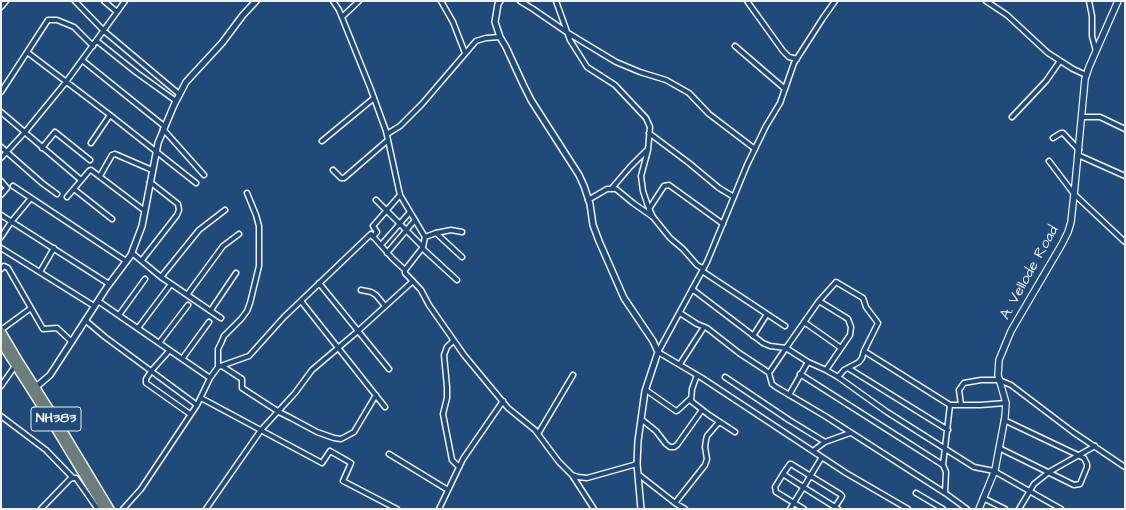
<!DOCTYPE html>
<html>
<head>
<meta charset="utf-8">
<style>
	body { margin:0 }
	#map { position:relative; width:1126px; height:510px; overflow:hidden; background:#1f4a7a; font-family:"Architects Daughter",sans-serif }
	canvas { display:block }
	.frame { position:absolute; inset:0; border:2px solid #f4f1e8; pointer-events:none }
</style>
</head>
<body>
<div id="map">
<canvas width="1126" height="510"></canvas>
<div class="frame"></div>
</div>
<script>
const ctx = document.querySelector('canvas').getContext('2d');
ctx.lineJoin = 'round';
const poly = rows => new Path2D(rows.map(r => 'M' + r).join(''));
function stroke(path, color, width, dash) { ctx.strokeStyle = color; ctx.lineWidth = width; ctx.lineCap = dash ? 'butt' : 'round'; ctx.setLineDash(dash || []); ctx.stroke(path); }
function label(font, color, halo, rows, align = 'center') {
  ctx.font = font + ' "Architects Daughter",sans-serif'; ctx.lineWidth = 4; ctx.setLineDash([]); ctx.textBaseline = 'middle'; ctx.strokeStyle = halo; ctx.fillStyle = color; for (const [text, x, y, turn = 0] of rows) {
    ctx.save(); ctx.translate(x, y); ctx.rotate((+turn || 0) * Math.PI / 180); ctx.textAlign = isNaN(turn) ? turn : align; if (halo) ctx.strokeText(text, 0, 0); ctx.fillText(text, 0, 0); ctx.restore();
  }
}
const minor = poly([
	[75,1,104,31,179,94],
	[104,1,117,12],
	[333,1,339,10,370,87,386,131,400,195,425,237,423,247,405,270,405,273,421,290,429,305,464,355,508,408,535,430,559,462,572,475,578,477,587,478,637,464],
	[441,1,453,22,465,53],
	[520,1,533,9,568,33,616,62,640,72,666,80,689,93,709,114,755,149],
	[556,1,570,40,587,67,615,85,646,118,650,127,648,150,641,176,643,191,648,206,653,217,670,238,683,249,697,265,702,268,704,267],
	[747,1,783,51,789,57,797,59],
	[835,1,823,18,794,63,780,103,766,126,747,165,707,262,658,352,702,378,846,473,908,509],
	[986,1,1007,15,1048,53,1073,69,1086,75],
	[1089,1,1092,16,1092,36,1096,51],
	[1,7,6,1],
	[342,17,359,1],
	[97,41,137,73,176,101],
	[735,46,785,89],
	[27,52,110,115],
	[82,60,164,126],
	[1,92,48,20,57,20,74,27,93,46],
	[1,112,81,180],
	[1012,117,1046,81,1060,61],
	[1082,117,1100,117,1125,129],
	[163,129,204,175],
	[649,133,689,163,719,188,734,197],
	[387,134,400,126,422,104,476,41,486,38,500,37],
	[1053,138,1061,133,1063,133,1079,150],
	[322,141,374,98],
	[91,143,110,115,196,183],
	[1,147,42,183,57,194],
	[42,148,55,132,90,160],
	[1078,155,1125,176],
	[1,158,25,132,66,82,125,1],
	[1049,161,1074,194,1125,242],
	[333,170,341,178,344,178,388,140],
	[100,176,112,155,115,154,152,170],
	[1,181,7,188,1,195],
	[13,186,126,261],
	[612,188,630,167,647,150],
	[74,189,112,219],
	[67,197,89,171,91,170,145,211],
	[376,200,423,247],
	[588,200,607,189,616,189,633,203,653,217],
	[649,209,664,186,669,185,723,224],
	[1,215,109,284],
	[436,233,462,257],
	[1,237,11,222,31,198],
	[373,237,377,232,373,226,400,195],
	[425,237,436,233,451,230,462,232],
	[381,245,410,212],
	[1,248,94,306],
	[422,248,457,280],
	[132,253,161,277,221,318],
	[387,253,415,220],
	[142,260,177,215,179,210,178,204,150,182],
	[1,269,4,266,8,268,43,329,57,328,72,342],
	[702,271,785,326],
	[40,272,54,248],
	[161,277,199,230,225,210],
	[319,283,389,369],
	[692,289,763,343,770,346,786,348,769,373],
	[361,290,371,292,376,295,385,306],
	[187,295,223,246,239,234],
	[98,301,210,378,197,405,141,489,123,509],
	[301,301,385,407],
	[819,301,845,317,848,319,851,327,850,335,826,370],
	[211,310,236,273],
	[680,313,697,324,707,328,739,353,765,370,769,373,772,384,776,387,825,416,945,493,967,509],
	[119,315,145,279],
	[85,320,105,337,197,405],
	[804,322,841,348],
	[138,328,171,284],
	[1,330,31,308],
	[753,336,767,314],
	[453,341,447,347,444,355,447,387,447,398,443,414,452,460,459,467],
	[159,343,188,305],
	[169,351,152,370,146,379,146,383,190,414],
	[864,351,950,405,943,465,946,472,945,493],
	[182,359,209,322],
	[680,364,704,327],
	[222,366,242,379,242,388,279,412,291,418,317,432,334,438,341,439,354,432,376,395],
	[218,367,218,349,221,343,224,336,241,319,247,311,250,303,259,266,259,226,256,215,247,193],
	[848,368,948,430],
	[800,374,943,465],
	[697,375,692,389,691,401,709,415,735,432],
	[725,377,789,420,825,442],
	[838,377,844,370,859,362,862,358,864,351,878,323,866,307,863,298,836,282,819,301,786,348,808,362,826,370,838,377,887,412,966,462,974,467,994,471,1061,509],
	[210,378,218,367,249,356,284,317,371,234,393,259,405,270],
	[1,386,15,366],
	[646,390,676,411,678,410,691,398],
	[789,395,808,362],
	[201,398,322,463,330,451,351,463,343,481,397,509],
	[950,405,980,405,1006,403],
	[961,405,959,390,964,383,981,380,999,380,1011,385,1073,432,1125,467],
	[1,416,46,450,73,478],
	[641,419,656,431,666,444,670,447,674,447,677,445,702,410],
	[538,434,573,375],
	[999,448,1074,485,1080,484,1087,467,1087,464,1084,458,1004,420],
	[813,451,825,442,850,433],
	[389,454,448,490],
	[638,474,675,503,685,509],
	[783,474,775,487,776,492,804,509],
	[572,475,594,509],
	[916,493,943,509],
	[983,498,1005,509],
	[675,503,705,465,707,459,705,447,706,440,707,436,719,422],
	[835,507,841,498,842,496,840,494,791,464,790,464,783,474,803,487,835,507,838,509],
	[41,509,70,479,73,478,76,478,97,508],
	[206,509,261,430,295,393,312,370,358,331,413,281],
	[439,509,463,459,503,401],
	[790,509,822,457],
	[1019,509,1034,484,1049,472,1095,446]
]);
const tertiary = poly([
	[500,1,498,4,495,22,500,37,506,47,523,84,531,100,579,175,584,186,590,204,593,225,599,241,624,298,653,341,658,352,645,391,638,441,637,464,641,509],
	[36,387,50,375,107,287,131,255,142,226,158,143,174,105,186,82,222,43,243,15,256,1]
]);
const secondary = poly([
	[979,509,995,470,1005,417,1006,403,998,375,999,360,1011,331,1062,244,1068,232,1071,222,1075,185,1085,79,1089,67,1118,1]
]);
const trunk = poly([
	[1,331,20,363,57,421,110,509],
	[1,343,52,423,104,509]
]);
stroke(minor, '#f4f1e8', 7);
stroke(tertiary, '#f4f1e8', 8);
stroke(secondary, '#f4f1e8', 8);
stroke(trunk, '#f4f1e8', 10);
stroke(minor, '#1f4a7a', 4);
stroke(tertiary, '#1f4a7a', 5);
stroke(secondary, '#1f4a7a', 5.5);
stroke(trunk, '#6c7e7c', 7);
for (const [x, y, w] of [
	[56,419,50]
]) { const box = new Path2D(); box.roundRect(x - w / 2, y - 12, w, 24, 3); ctx.fillStyle = '#1f4a7a'; ctx.fill(box); stroke(box, '#f4f1e8', 1); }
label('bold 14px', '#f4f1e8', null, [
	["NH383",56,419]
]);
label('15px', '#f4f1e8', '#1f4a7a', [
	["A. Vellode Road",1030,273,-61]
]);
</script>
</body>
</html>
